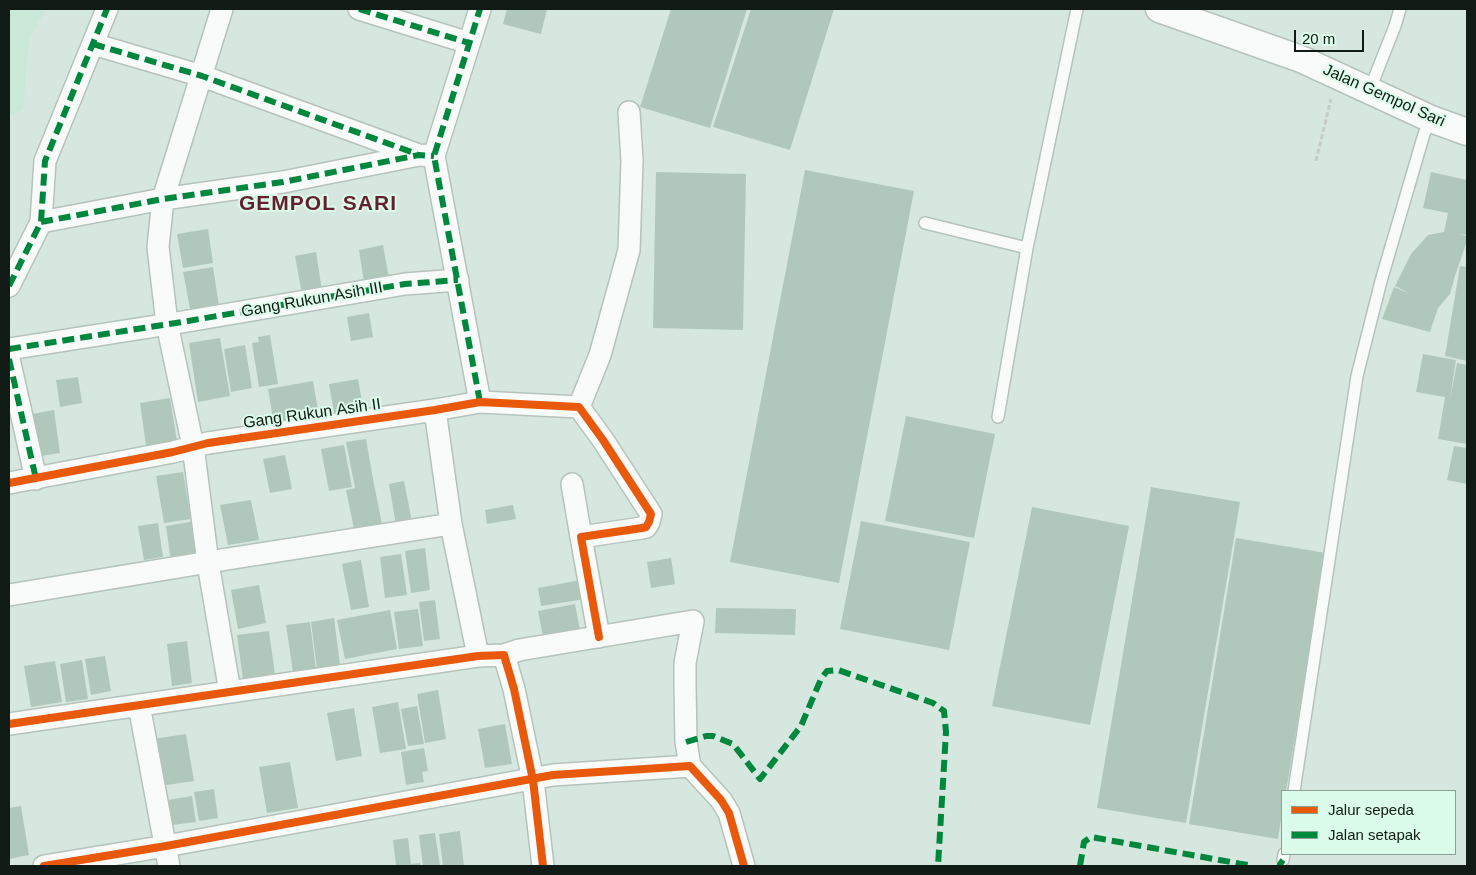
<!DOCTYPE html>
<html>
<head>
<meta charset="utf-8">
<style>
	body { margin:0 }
	#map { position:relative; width:1476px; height:875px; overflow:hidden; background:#d5e7de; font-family:Arial,sans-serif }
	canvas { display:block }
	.frame { position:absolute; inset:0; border:10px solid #101b15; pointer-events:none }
	.legend { position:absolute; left:1281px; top:790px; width:175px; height:65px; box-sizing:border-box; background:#dbfcea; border:1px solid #8aa295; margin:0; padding:6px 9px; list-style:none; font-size:15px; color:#101b15 }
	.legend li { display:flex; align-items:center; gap:10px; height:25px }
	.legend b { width:25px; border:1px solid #8aa295 }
	.scale { position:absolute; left:1294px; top:30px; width:70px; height:22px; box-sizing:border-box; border:2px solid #101b15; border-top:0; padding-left:6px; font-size:15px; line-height:18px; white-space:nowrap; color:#101b15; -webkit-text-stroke:4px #dbfcea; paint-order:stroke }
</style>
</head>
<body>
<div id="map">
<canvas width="1476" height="875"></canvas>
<div class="frame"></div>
<ul class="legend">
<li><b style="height:6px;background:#e8590c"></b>Jalur sepeda</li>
<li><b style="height:6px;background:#00873e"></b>Jalan setapak</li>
</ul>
<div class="scale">20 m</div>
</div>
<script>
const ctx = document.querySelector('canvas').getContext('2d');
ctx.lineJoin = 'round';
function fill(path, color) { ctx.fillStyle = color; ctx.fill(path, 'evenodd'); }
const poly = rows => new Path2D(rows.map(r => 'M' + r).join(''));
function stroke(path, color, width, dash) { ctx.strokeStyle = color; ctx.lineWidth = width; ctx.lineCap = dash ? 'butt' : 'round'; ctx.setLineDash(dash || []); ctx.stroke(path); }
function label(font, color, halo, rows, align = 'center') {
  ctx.font = font + ' Arial,sans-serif'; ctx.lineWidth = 4; ctx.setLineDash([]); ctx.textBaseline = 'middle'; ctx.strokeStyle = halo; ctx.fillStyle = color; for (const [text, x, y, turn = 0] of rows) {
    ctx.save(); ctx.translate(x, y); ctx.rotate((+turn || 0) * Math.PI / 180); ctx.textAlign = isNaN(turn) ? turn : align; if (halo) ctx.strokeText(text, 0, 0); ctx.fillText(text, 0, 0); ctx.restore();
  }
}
fill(poly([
	[9,9,46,9,29,39,23,110,9,115]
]), '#cae8d8');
fill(poly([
	[507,9,547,9,541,34,503,24],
	[671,9,747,9,710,128,640,107],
	[751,9,834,9,790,150,713,127],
	[805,170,914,191,839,583,730,562],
	[656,172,746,174,743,330,653,328],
	[1431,172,1467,180,1467,228,1466,235,1458,234,1467,236,1467,241,1455,276,1430,263,1455,276,1450,294,1438,308,1430,332,1382,319,1394,287,1411,294,1395,286,1411,254,1428,235,1444,232,1448,213,1423,208],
	[208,229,213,263,183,268,177,234],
	[383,245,390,284,365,288,359,250],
	[316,252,323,297,303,300,295,256],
	[1460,266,1467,267,1467,361,1445,356],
	[213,267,220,313,192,319,183,272],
	[369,313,373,337,351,341,347,317],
	[270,335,278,384,259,387,252,343,259,342,258,337],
	[220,338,230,396,198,402,189,343],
	[245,345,252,388,231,392,224,349],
	[1423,354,1456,360,1450,399,1457,363,1467,365,1467,444,1438,439,1445,397,1416,392],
	[78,377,82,403,60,407,56,380],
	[358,379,364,413,335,418,329,384],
	[313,381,320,422,275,430,268,389],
	[170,398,177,441,146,446,140,403],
	[54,410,60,453,34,457,27,415],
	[906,416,995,434,974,538,885,521],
	[366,439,374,484,367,486,374,484,382,524,354,529,346,490,355,488,346,442],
	[344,445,352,487,329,491,321,449],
	[1454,446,1467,448,1467,484,1447,480],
	[285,455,292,489,270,493,263,459],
	[183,472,191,519,164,523,156,476],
	[404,481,412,522,396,525,389,484],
	[1151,487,1240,502,1186,823,1097,808],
	[251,500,259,540,228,545,220,505],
	[513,505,516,519,487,524,485,510],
	[1032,507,1129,526,1090,725,992,706],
	[195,521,199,556,171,562,166,526],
	[861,521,970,542,949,650,840,629],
	[158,523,163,557,144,560,138,526],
	[1236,538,1326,553,1286,791,1282,791,1282,813,1278,839,1189,824],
	[425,548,430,590,411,593,405,551],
	[401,554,407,595,385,598,380,557],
	[671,558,675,584,651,588,647,562],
	[361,560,369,607,351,610,342,564],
	[581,580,585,599,541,606,538,588],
	[259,585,266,623,238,629,231,590],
	[435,600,440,639,424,641,419,602],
	[575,604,580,630,543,636,538,611],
	[716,608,796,609,795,635,715,633],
	[418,609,423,646,399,649,394,612],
	[390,610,397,649,345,659,337,620],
	[334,618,340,665,317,669,311,622],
	[310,622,316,669,293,672,286,625],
	[269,631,275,675,243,680,237,635],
	[187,641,192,683,172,686,167,644],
	[105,656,111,691,91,695,85,659],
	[82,660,88,699,66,702,60,664],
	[55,661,62,702,31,707,24,666],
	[438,690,446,739,425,743,417,694],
	[398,702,406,749,380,753,372,707],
	[417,706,424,744,408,746,401,709],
	[354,708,362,756,336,761,327,713],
	[505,724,512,764,485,768,478,729],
	[186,734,194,781,160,786,153,739],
	[424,748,428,771,422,772,424,782,406,785,401,752],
	[290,762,298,808,267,813,259,767],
	[214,789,218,818,199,821,194,792],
	[192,796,196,822,172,825,168,800],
	[21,806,29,855,9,859,9,808],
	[460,831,464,866,443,866,439,834],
	[435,833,440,866,423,866,419,835],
	[408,838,411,864,420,863,421,866,396,866,393,840]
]), '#b0c8bc');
const service = poly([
	[1370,89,1395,26,1400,9],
	[925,223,1027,248],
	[998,417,1027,248,1077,9],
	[1294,791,1357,376,1381,281,1424,134,1431,119],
	[1283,860,1284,854]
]);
const minor = poly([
	[222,9,163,199,158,247,167,324,193,446,208,563,230,692],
	[359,9,469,43],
	[93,44,202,76,419,155],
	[41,222,163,199,283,182,419,155,434,156],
	[9,286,41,222,45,161,107,9],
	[9,349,182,322,405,284,458,280],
	[9,359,36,479],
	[480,402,434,156,480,9],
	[579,407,600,355,629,250,632,161,629,112],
	[435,410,451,524,478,656],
	[9,483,173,452,208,443,435,410,480,402,579,407,603,440,651,514,649,522,646,527,642,528,581,537,599,637],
	[572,484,581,537],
	[9,595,221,560,451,524],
	[504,655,519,650,693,621,685,663,685,685,686,742,690,766],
	[139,705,169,866],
	[9,724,478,656,504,655,514,689,533,780,543,866],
	[44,866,166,846,553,775,690,766,721,800,729,813,744,866]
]);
const tertiary = poly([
	[1159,9,1301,59,1431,119,1467,132]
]);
stroke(service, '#b5c3bc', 14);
stroke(minor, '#b5c3bc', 24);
stroke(tertiary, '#b5c3bc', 29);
stroke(poly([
	[1316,161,1331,99]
]), '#c7ccca', 3, [5, 2.5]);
stroke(service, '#f9fbfa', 11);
stroke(minor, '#f9fbfa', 21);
stroke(tertiary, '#f9fbfa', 26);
stroke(poly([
	[359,9,469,43],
	[93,44,202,76,417,154],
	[41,222,163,199,283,182,419,155,434,156],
	[9,286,41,222,45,161,107,9],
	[9,349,182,322,405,284,458,280],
	[9,359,36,479],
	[480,402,434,156,480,9],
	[686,742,706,736,713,736,733,744,760,779,801,726,821,679,827,671,838,670,933,703,944,711,946,732,938,866],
	[1080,866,1084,842,1091,837,1253,866],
	[1279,866,1283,860]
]), '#00873e', 6, [12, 6]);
stroke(poly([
	[9,483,173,452,208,443,435,410,480,402,579,407,603,440,651,514,649,522,646,527,642,528,581,537,599,637],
	[9,724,478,656,504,655,514,689,533,780,543,866],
	[44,866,166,846,553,775,690,766,721,800,729,813,744,866]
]), '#e8590c', 8);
label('16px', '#101b15', '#dbfcea', [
	["Jalan Gempol Sari",1384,96,24],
	["Gang Rukun Asih III",312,300,-10],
	["Gang Rukun Asih II",312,414,-8]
]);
ctx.letterSpacing = '1px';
label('bold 21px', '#651f2d', '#dbfcea', [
	["GEMPOL SARI",318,204]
]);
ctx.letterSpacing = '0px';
</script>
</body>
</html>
